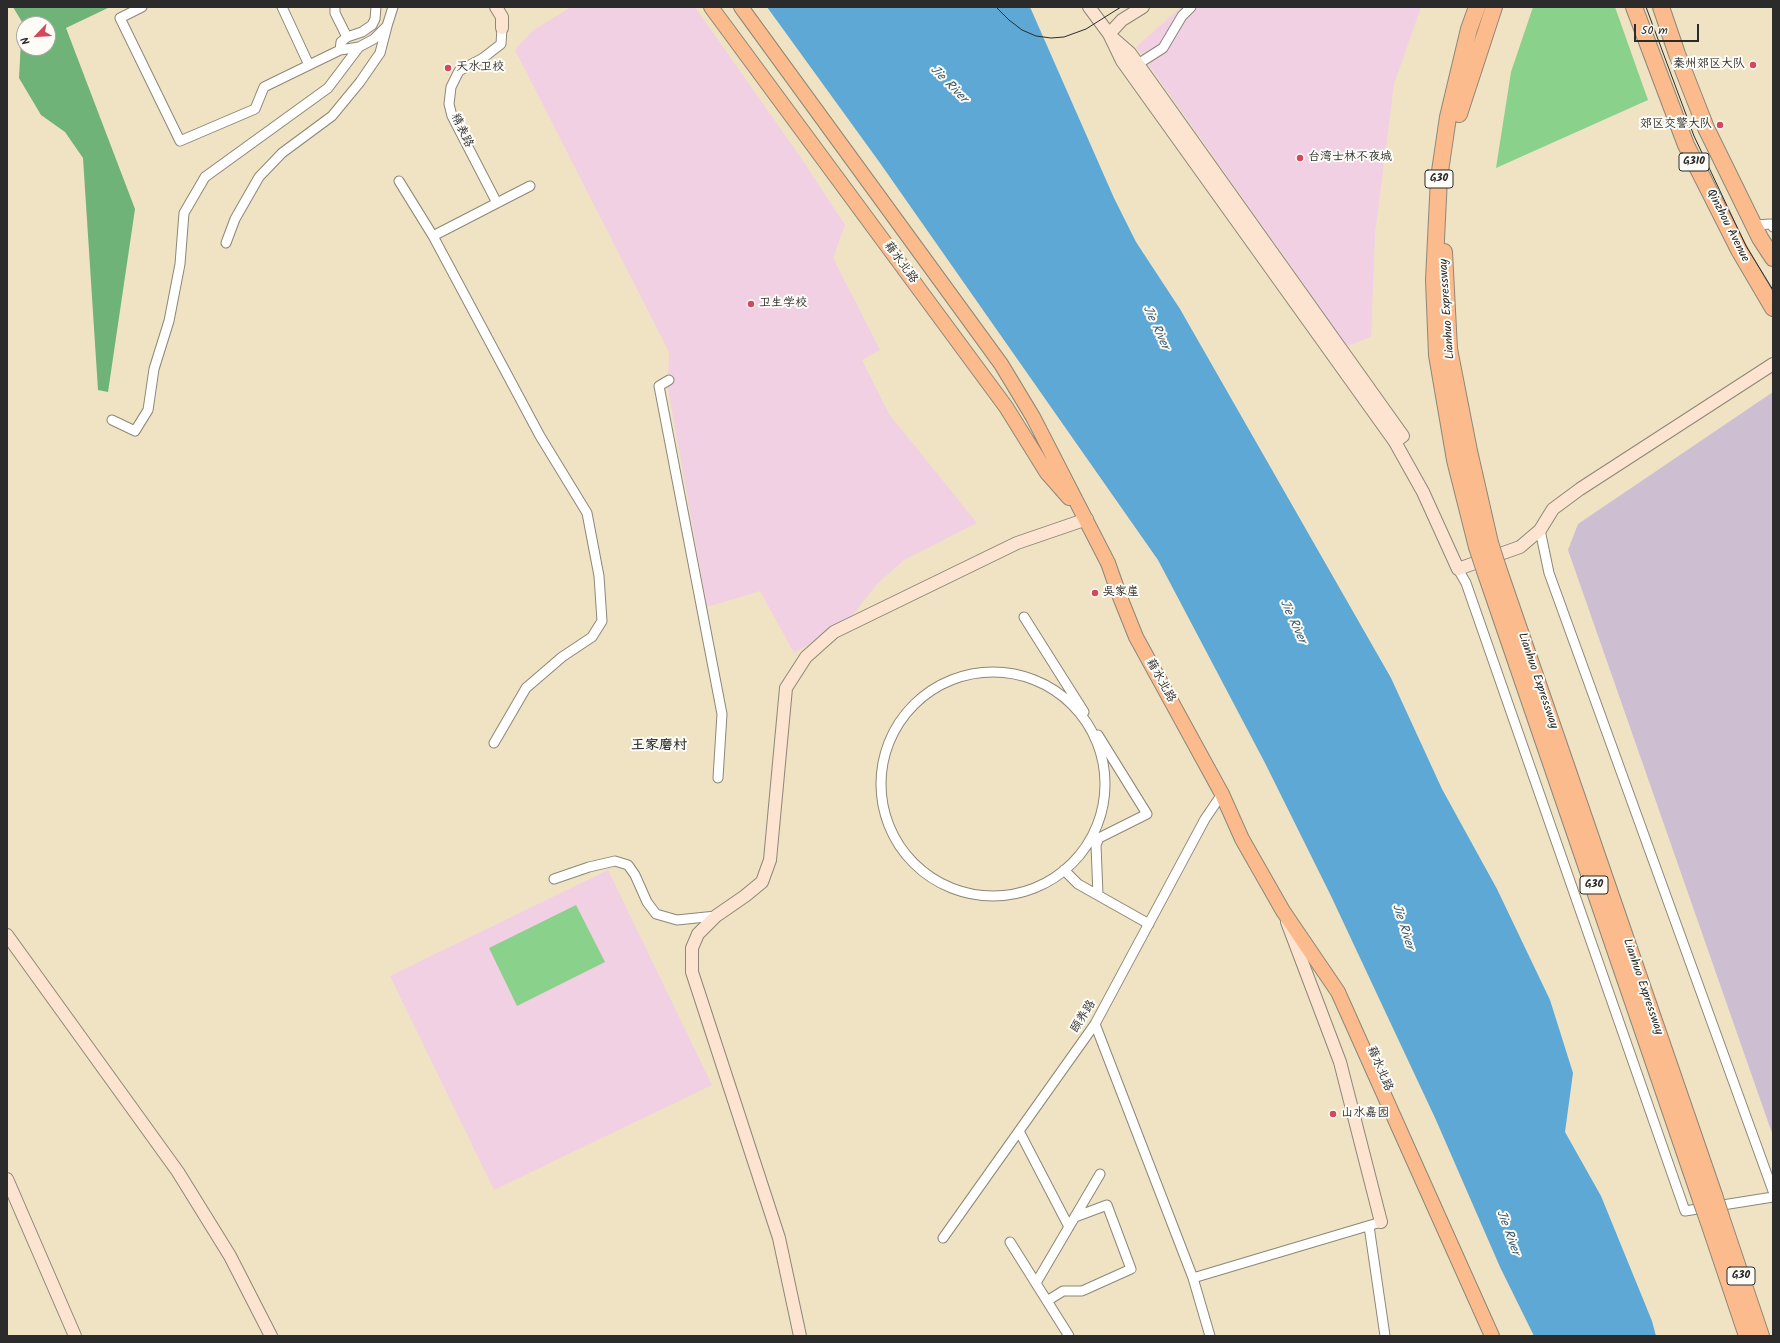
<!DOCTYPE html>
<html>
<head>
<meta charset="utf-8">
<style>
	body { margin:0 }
	#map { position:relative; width:1780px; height:1343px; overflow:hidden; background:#efe3c4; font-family:Kalam,sans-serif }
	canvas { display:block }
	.frame { position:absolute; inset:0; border:8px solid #2b2b2b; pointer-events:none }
	.north { position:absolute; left:16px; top:16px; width:40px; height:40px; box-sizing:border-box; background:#fdfcf7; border:1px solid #a9a8a5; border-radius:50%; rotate:245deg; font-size:11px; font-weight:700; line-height:16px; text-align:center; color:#2b2b2b }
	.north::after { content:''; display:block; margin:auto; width:14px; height:18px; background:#d1495b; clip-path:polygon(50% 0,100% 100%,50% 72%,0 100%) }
	.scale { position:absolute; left:1634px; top:24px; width:65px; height:18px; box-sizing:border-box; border:2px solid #2b2b2b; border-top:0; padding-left:5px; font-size:12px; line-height:14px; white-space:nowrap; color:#2b2b2b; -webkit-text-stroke:3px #fdfcf7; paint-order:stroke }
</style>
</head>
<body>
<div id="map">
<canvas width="1780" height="1343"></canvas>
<div class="frame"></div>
<div class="north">N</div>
<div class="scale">50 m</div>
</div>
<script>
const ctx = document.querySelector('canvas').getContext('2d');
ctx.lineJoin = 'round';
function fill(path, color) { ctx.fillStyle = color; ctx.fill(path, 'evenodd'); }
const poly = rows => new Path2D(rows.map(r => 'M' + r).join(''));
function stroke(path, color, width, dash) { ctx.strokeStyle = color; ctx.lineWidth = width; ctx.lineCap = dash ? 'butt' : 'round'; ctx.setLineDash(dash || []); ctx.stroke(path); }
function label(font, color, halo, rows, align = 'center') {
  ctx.font = font + ' Kalam,"LXGW WenKai TC",sans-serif'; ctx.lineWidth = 4; ctx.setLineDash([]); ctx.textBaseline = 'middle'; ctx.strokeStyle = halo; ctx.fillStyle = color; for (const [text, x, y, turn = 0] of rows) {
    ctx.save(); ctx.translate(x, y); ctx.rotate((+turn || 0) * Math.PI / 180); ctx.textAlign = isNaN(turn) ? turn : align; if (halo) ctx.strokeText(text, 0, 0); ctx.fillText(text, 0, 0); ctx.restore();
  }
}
fill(poly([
	[571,7,695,7,799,155,845,225,833,258,880,350,862,360,889,414,977,523,904,560,877,584,848,621,794,653,760,591,707,607,668,389,669,352,515,50,532,31],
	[1181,7,1421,7,1394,84,1375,233,1371,337,1347,346,1136,47],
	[608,870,712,1085,494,1190,390,976]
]), '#f1d0e3');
fill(poly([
	[1773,392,1773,1136,1568,550,1578,524]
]), '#cebed1');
fill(poly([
	[1533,7,1615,7,1648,100,1496,168,1511,72],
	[576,905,605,962,517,1006,489,948]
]), '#8ad18c');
fill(poly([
	[13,7,110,7,66,28,135,209,108,392,98,390,83,158,65,132,41,115,19,78,22,22],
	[24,24,48,24,48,48,24,48]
]), '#6fb378');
fill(poly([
	[767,7,1030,7,1114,198,1136,242,1180,309,1391,678,1442,789,1497,889,1550,1000,1573,1073,1565,1132,1601,1196,1652,1321,1656,1336,1534,1336,1500,1267,1436,1120,1331,896,1265,763,1158,560,880,163]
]), '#5da8d5');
const street = poly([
	[142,7,120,18,180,141,255,109,264,87,340,50,359,47],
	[282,7,309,65],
	[335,7,335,13,347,37],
	[340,50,341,42,347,37,362,32,372,25,375,19,376,7],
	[1138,64,1163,48,1182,16,1191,7],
	[399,181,433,236,540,436,587,513,599,576,602,621,592,637,562,657,526,688,494,743],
	[497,203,452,116,449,104,451,87,459,71,483,58,501,44,502,28],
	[1754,225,1771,224,1773,227],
	[433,236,530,186],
	[226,243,235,219,259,177,282,153,332,116,360,82,380,53,387,26],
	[669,380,659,386,722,714,718,778],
	[112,420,135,431,148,410,154,369,169,321,180,264,184,213,205,177,328,88,359,47,374,39,387,26,393,7],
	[1540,530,1549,573,1773,1191],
	[1458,569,1466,583,1685,1211,1773,1197],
	[1024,617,1084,712],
	'881 784a112 112 0 1 1 224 0a112 112 0 1 1-224 0Z',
	[1064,870,1078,884,1149,924],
	[554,879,589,867,615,861,628,865,635,875,647,902,656,914,677,920,716,916],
	[1098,895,1096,845,1099,838,1147,814,1098,735],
	[1095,1024,1193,1278,1210,1336],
	[1019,1131,1069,1227],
	[1369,1226,1385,1336],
	[943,1238,1095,1024,1205,819,1222,794],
	[1010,1242,1069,1336],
	[1193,1278,1381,1222],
	[1036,1283,1100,1174],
	[1047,1301,1063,1291,1082,1291,1131,1269,1107,1205,1075,1217]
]);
const secondary = poly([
	[496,7,502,17,502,28],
	[1089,7,1109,34,1122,61,1395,442,1423,492,1458,569,1520,547,1540,530,1553,509,1580,489,1773,364],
	[1109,34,1122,20,1143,7],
	[1114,39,1130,53,1403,436,1395,442],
	[1287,922,1340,1062,1381,1222],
	[7,935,178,1172,230,1256,271,1336],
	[7,1179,75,1336],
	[800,1336,779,1238,692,972,692,948,698,934,716,916,745,896,762,882,770,860,786,688,806,657,834,632,1017,543,1087,519]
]);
const primary = poly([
	[711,7,1006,407,1047,473,1069,498],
	[741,7,1001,364,1033,417,1108,563,1120,597,1136,637,1222,794,1242,839,1283,911,1338,992,1492,1336]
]);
const highway = poly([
	[1477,7,1469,29,1448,117,1439,178,1434,280,1437,355,1455,460,1477,547],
	[1634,7,1686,145,1739,250,1773,308],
	[1661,7,1677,54,1706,128,1760,238,1773,258],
	[1459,114,1494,7],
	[1444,252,1449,349,1469,451,1490,543],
	[1498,568,1714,1195],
	[1485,571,1701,1200],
	[1721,1217,1761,1336],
	[1708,1220,1747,1336]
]);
stroke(street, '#8d8778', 11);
stroke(secondary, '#8d8778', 14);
stroke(primary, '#8d8778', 16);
stroke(highway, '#8d8778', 18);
stroke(street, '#fff', 9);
stroke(secondary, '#fde4d1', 12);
stroke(primary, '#fbbb8c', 14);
stroke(highway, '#fbbb8c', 16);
stroke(poly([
	[996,7,1009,20,1022,30,1036,36,1051,38,1064,37,1086,29,1121,7],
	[1646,7,1694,136,1746,246,1773,290]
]), '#2b2b2b', 1);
const highwayBridge = poly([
	[1490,543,1498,568],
	[1477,547,1485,571],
	[1714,1195,1721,1217],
	[1701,1200,1708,1220]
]);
stroke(highwayBridge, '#8d8778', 18, []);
stroke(highwayBridge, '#fbbb8c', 16);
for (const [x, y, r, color] of [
	[1753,65,4,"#d1495b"],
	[448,68,4,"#d1495b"],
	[1720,125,4,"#d1495b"],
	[1300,158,4,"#d1495b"],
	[751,304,4,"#d1495b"],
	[1095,593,4,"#d1495b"],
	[1333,1114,4,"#d1495b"]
]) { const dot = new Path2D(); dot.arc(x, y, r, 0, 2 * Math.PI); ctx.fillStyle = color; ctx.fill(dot); stroke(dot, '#fdfcf7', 1.5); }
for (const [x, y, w] of [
	[1694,162,30],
	[1439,179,28],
	[1594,885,28],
	[1741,1276,28]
]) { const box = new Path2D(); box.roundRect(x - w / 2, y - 9, w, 18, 3); ctx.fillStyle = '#fdfcf7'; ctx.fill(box); stroke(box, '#2b2b2b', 1); }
label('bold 11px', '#2b2b2b', null, [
	["G310",1694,162],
	["G30",1439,179],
	["G30",1594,885],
	["G30",1741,1276]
]);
label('12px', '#2b2b2b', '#fdfcf7', [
	["秦州郊区大队",1745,65,"right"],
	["天水卫校",456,68],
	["郊区交警大队",1712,125,"right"],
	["台湾士林不夜城",1308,158],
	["卫生学校",759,304],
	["吴家崖",1103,593],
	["山水嘉园",1341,1114]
], 'left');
label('12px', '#2b2b2b', '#fdfcf7', [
	["精表路",461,131,65],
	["Qinzhou Avenue",1727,226,63],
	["藉水北路",900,263,54],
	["Lianhuo Expressway",1448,309,-94],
	["藉水北路",1160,681,61],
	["Lianhuo Expressway",1537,681,71],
	["Lianhuo Expressway",1642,987,71],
	["颐养路",1084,1017,-58],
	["藉水北路",1379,1069,67]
]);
label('italic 13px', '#3f5d6f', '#fdfcf7', [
	["Jie River",948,85,45],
	["Jie River",1155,328,65],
	["Jie River",1292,622,65],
	["Jie River",1402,927,72],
	["Jie River",1507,1233,70]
]);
label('bold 14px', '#2b2b2b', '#fdfcf7', [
	["王家磨村",659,747]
]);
</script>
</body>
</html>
